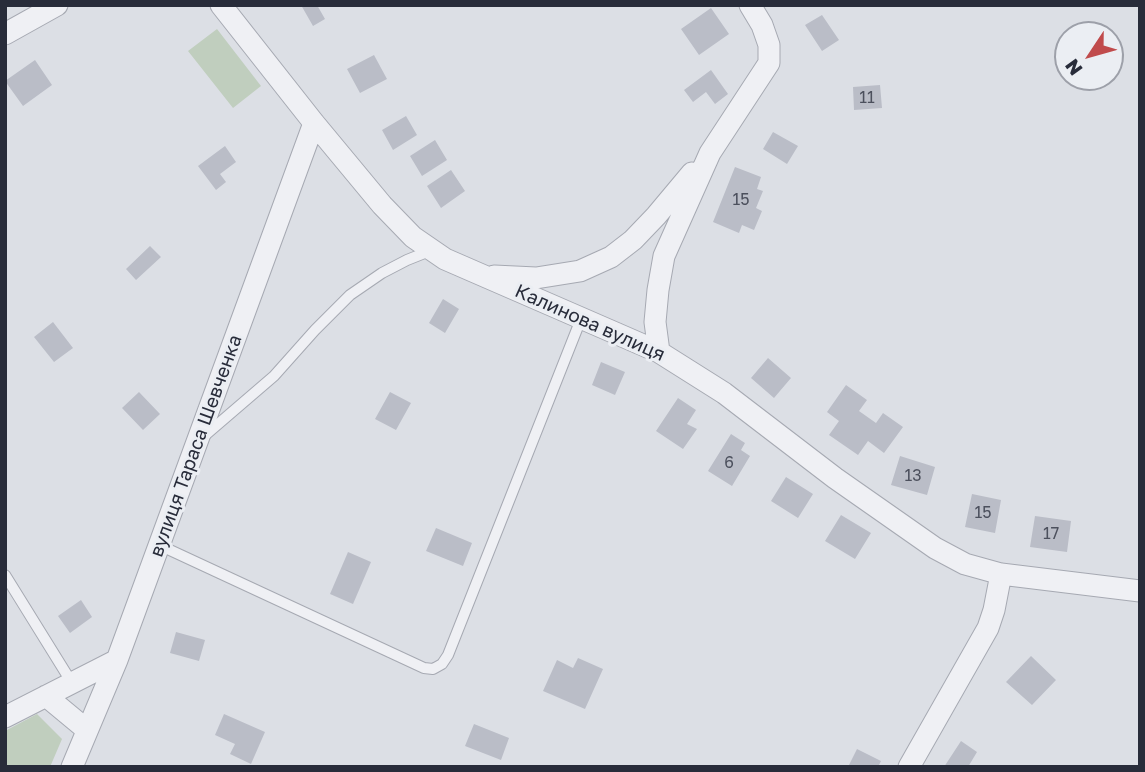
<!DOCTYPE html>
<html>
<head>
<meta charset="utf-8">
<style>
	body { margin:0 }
	#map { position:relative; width:1145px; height:772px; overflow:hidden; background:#dcdfe5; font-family:"Golos Text",sans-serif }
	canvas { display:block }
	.frame { position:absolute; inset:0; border:7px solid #282c3a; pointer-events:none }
	.north { position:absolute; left:1054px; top:21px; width:70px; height:70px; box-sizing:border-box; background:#ebeef3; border:2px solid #9da0a9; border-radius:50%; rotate:234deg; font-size:19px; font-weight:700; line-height:28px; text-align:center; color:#282c3a }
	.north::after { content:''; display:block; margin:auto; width:24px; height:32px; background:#c04b4c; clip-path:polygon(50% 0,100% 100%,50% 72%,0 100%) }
</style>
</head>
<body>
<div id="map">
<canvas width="1145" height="772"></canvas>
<div class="frame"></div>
<div class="north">N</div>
</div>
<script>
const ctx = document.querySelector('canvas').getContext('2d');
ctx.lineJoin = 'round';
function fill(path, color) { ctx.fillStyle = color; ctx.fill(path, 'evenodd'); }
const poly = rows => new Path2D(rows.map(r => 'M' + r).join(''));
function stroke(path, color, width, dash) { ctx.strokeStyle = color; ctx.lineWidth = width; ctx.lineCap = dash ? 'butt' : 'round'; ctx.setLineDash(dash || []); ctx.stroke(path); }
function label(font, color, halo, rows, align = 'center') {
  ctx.font = font + ' "Golos Text",sans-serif'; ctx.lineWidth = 6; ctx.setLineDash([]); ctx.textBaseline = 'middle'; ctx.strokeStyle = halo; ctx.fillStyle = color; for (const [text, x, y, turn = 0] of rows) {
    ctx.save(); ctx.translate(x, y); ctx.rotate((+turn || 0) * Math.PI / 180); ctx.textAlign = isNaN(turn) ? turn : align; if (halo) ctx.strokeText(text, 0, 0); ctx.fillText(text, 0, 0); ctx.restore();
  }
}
fill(poly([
	[217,29,261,86,233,108,188,51],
	[37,714,62,739,50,767,5,767,5,731]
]), '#c0cebe');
fill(poly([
	[301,5,317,5,325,19,313,26],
	[711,8,729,34,699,55,681,29],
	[822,15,839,40,822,51,805,25],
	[374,55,387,79,360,93,347,69],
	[35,60,52,85,23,106,5,81],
	[711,70,728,94,715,104,706,92,693,102,684,90],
	[880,85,882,108,854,110,853,87],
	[406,116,417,135,393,150,382,130],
	[773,132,798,146,787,164,763,149],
	[435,140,447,160,422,176,410,156],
	[225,146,236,162,220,174,226,182,216,190,198,166],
	[735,167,761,177,757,189,763,191,756,208,762,211,754,230,742,225,739,233,713,222],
	[451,170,465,191,441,208,427,186],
	[150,246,161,257,136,280,126,269],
	[443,299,459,309,445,333,429,323],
	[53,322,73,348,54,362,34,337],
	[768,358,791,378,774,398,751,378],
	[601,362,625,372,615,395,592,385],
	[846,385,867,400,859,411,876,423,883,413,903,427,884,453,868,441,858,455,829,435,839,421,827,412],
	[139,392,160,414,143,430,122,408],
	[390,392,411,403,396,430,375,419],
	[678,398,696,410,687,424,697,429,683,449,656,431],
	[731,434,745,443,741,450,750,456,732,486,708,471],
	[900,456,935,467,927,495,891,485],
	[786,477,813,494,798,518,771,501],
	[972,494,1001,500,995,533,965,527],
	[841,515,871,533,855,559,825,541],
	[1035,516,1071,521,1067,552,1030,547],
	[436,528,472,543,463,566,426,551],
	[348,552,371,562,353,604,330,594],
	[81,600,92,617,70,633,58,616],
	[176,632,205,640,199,661,170,653],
	[1031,656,1056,680,1032,705,1006,682],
	[578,658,603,669,585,709,543,691,557,660,573,668],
	[224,714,265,732,251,764,230,754,235,744,215,735],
	[474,724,509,738,501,760,465,746],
	[961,741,977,752,968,767,944,767],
	[857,749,881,761,878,767,848,767]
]), '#babdc7');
const service = poly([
	[203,437,274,376,315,330,350,295,382,273,407,260,432,250],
	[159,545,424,668,433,669,442,664,448,655,581,319],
	[5,575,72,683]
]);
const minor = poly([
	[221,5,314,123,382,205,413,237,445,259,659,352,724,393,835,478,935,548,965,564,1001,574,1140,591],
	[5,34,57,5],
	[494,276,536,278,580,271,611,257,633,240,656,216,692,173],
	[659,352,655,322,658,290,664,256,710,153,769,63,769,45,762,25,750,5],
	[46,696,87,730],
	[5,717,117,660],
	[72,767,117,660,314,123],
	[909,767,988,628,994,610,1001,574]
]);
stroke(service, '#a6a9b2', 12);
stroke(minor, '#a6a9b2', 23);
stroke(service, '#eff0f4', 10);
stroke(minor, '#eff0f4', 21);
label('16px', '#4c505d', null, [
	["11",867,98],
	["15",741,200],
	["6",729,463],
	["13",913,476],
	["15",983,513],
	["17",1051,534]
]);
label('19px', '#282c3a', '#ebeef3', [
	["Калинова вулиця",590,323,24],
	["вулиця Тараса Шевченка",196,446,-70]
]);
</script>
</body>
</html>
